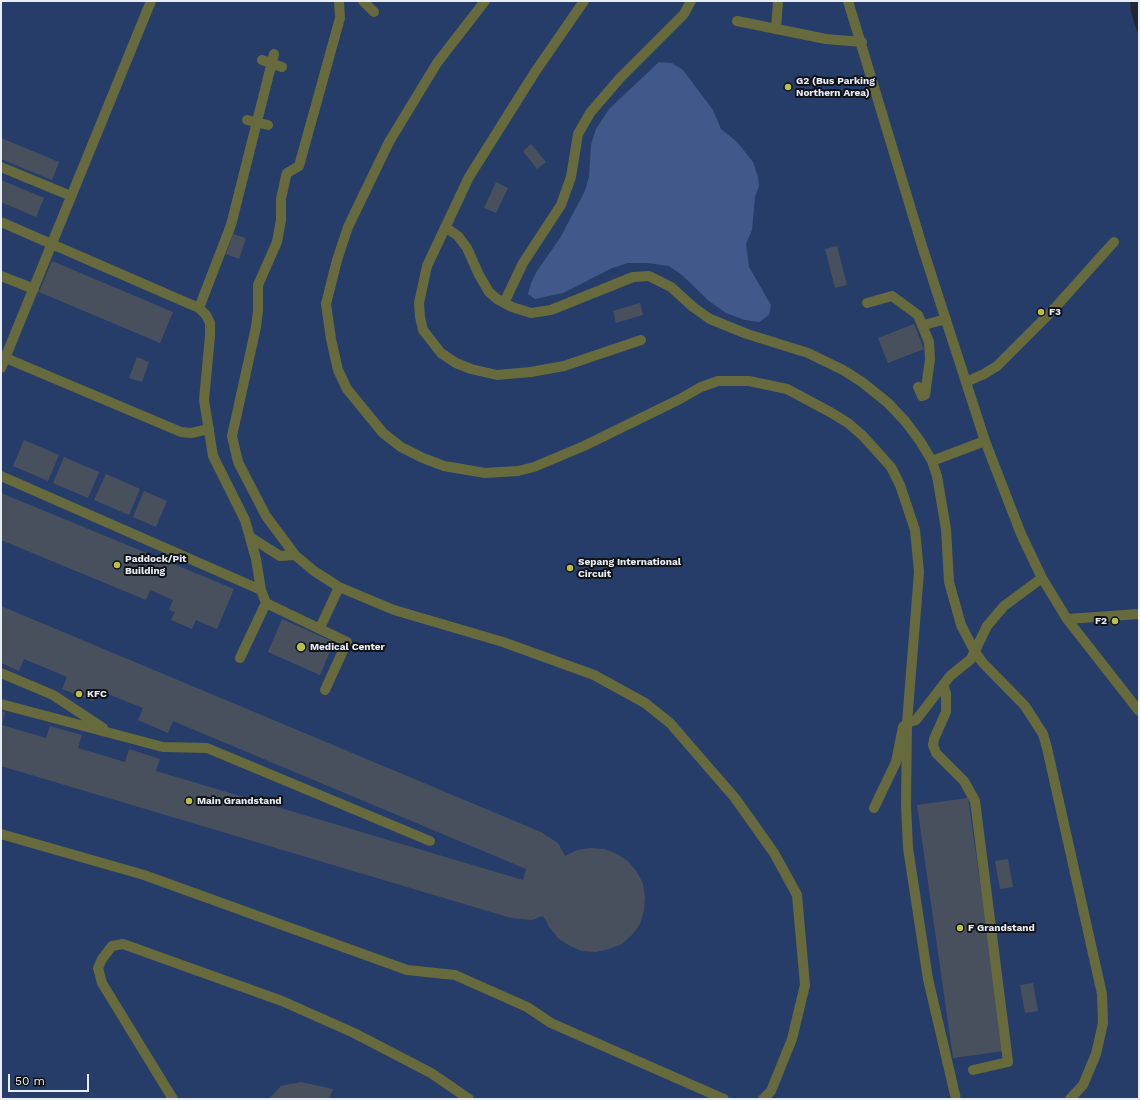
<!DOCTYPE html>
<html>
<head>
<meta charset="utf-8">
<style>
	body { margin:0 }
	#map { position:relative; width:1140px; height:1100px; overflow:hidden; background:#212834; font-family:"Work Sans",sans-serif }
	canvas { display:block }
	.frame { position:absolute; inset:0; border:2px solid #e8ecf4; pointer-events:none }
	.scale { position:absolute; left:8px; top:1074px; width:81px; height:18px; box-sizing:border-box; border:2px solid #e8ecf4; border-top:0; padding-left:5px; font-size:12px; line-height:14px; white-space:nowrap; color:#e8ecf4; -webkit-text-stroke:3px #0e1116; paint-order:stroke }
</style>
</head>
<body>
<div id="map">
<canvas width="1140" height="1100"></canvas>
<div class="frame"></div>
<div class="scale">50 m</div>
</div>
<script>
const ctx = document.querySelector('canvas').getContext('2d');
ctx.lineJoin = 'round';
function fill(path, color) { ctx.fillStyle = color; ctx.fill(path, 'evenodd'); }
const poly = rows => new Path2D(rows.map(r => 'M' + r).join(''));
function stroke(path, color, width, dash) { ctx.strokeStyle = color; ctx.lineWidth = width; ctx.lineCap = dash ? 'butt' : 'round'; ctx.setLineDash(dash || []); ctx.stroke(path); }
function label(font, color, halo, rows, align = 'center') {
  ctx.font = font + ' "Work Sans",sans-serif'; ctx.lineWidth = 4; ctx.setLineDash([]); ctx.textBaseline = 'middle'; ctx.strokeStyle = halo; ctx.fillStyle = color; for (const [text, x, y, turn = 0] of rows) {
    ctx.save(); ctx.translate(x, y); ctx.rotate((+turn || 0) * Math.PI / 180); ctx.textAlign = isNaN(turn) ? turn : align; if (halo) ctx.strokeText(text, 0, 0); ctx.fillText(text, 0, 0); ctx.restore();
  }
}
fill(poly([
	[1,1,1130,1,1131,12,1139,38,1139,1099,1,1099]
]), '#263d69');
fill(poly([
	[659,62,672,63,683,70,713,110,721,129,737,142,753,162,758,177,759,186,755,197,752,230,746,244,748,259,749,267,771,305,769,315,759,322,745,320,726,313,709,301,682,275,669,266,648,263,628,263,612,268,563,293,535,299,528,294,531,283,537,271,560,238,585,191,589,177,591,145,596,129,609,109]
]), '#40598a');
fill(poly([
	[1,138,59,162,52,180,1,159],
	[531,144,546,162,537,169,523,151],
	[1,180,44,198,36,217,1,202],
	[496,182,508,188,496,213,484,208],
	[233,234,246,238,239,259,226,254],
	[837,246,847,285,835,288,825,249],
	[52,261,173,312,160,343,39,292],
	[640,303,643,315,616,323,613,311],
	[914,324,924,349,888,363,878,338],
	[137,357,149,362,142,382,129,378],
	[24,440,59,455,48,481,13,466],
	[64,457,99,472,88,498,53,483],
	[106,474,140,489,129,515,94,500],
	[144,491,167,501,156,527,133,517],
	[1,493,234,589,217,629,196,620,192,629,171,620,175,612,169,610,173,600,150,590,146,600,1,540],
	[1,606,541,832,558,843,565,856,577,850,590,848,604,849,617,854,628,861,637,872,643,884,645,897,644,911,640,924,632,935,622,944,609,949,596,952,582,951,570,946,558,938,550,928,543,916,532,920,511,918,1,766,1,711,5,712,2,725,46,738,50,726,82,735,78,748,125,762,129,749,160,759,156,771,523,880,526,869,173,721,168,733,138,720,143,708,98,690,93,701,62,689,67,677,24,659,19,671,1,663],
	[282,619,334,642,320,675,268,652],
	[968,798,1004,1051,953,1058,917,805],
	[1008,859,1013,887,1000,889,995,861],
	[1033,983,1038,1011,1025,1013,1020,985],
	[301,1082,333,1089,329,1099,269,1099,281,1086]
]), '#49505d');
stroke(poly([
	[339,1,340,18,299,166,287,173,286,176,281,199,281,220,277,242,258,285,258,311,256,327,232,436,238,462,266,516,295,555,314,571,339,587,394,610,503,642,594,675,645,703,670,723,735,798,774,853,797,895,805,985,792,1039,771,1091,763,1099],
	[363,1,374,12],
	[485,1,437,63,389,142,348,227,337,260,326,304,331,339,338,370,347,389,383,433,401,447,423,458,444,466,485,473,518,471,534,467,584,446,680,399,701,387,718,381,749,381,787,389,830,412,848,423,862,435,891,467,900,485,915,530,919,572,907,723,906,805,908,848,928,979,956,1099],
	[584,1,535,72,469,177,427,266,419,303,420,317,423,330,441,353,456,363,471,369,497,375,531,372,564,366,641,340],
	[848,1,923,249,985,441,1021,534,1042,578,1067,619,1139,711],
	[737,21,826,39,862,42],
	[776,29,778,1],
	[262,60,282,67],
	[247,120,268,125],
	[1,167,71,196],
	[1,222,199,308,206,315,210,323,210,336,204,400,213,456,245,520,256,559,261,590,266,603,347,642,325,690],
	[445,227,458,236,467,248,479,275,489,292,497,299,512,307,531,313,551,310,633,277,649,276,671,287,693,307,710,319,747,334,808,353,843,370,862,382,888,403,905,421,920,441,932,461,937,476,946,529,949,582,961,625,975,652,983,663,1025,706,1043,734,1047,748,1102,994,1103,1023,1096,1054,1083,1085,1070,1099],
	[1,276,34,289],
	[504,303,523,263,561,205,571,177,578,134,590,113,620,78,684,14,691,1],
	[867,303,892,296,918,315,929,342,930,359,925,395,922,396,918,387],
	[199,308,231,225,274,54],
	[924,325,946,319],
	[1,356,181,432,191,433,209,429],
	[1,368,151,1],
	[966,382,984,374,997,366,1052,311,1114,242],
	[932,461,985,441],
	[1,476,261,590],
	[250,537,280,556,295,555],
	[1067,619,1139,614],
	[320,628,339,587],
	[240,658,266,603],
	[1,673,53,695,103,728],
	[943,685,946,693,946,712,934,739,933,745,936,753,964,781,975,801,1008,1062,973,1070],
	[1,704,163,747,207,748,430,841],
	[874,808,896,762,903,727,907,723,916,720,950,676,971,659,987,626,1004,606,1042,578],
	[1,834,144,875,407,970,455,975,527,1007,551,1023,724,1099],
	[173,1099,102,983,98,968,102,959,112,946,123,944,282,1001,354,1033,431,1073,469,1099]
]), '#676a3d', 10);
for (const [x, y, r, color] of [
	[788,87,4,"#bac045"],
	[1041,312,4,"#bac045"],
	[117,565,4,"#bac045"],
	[570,568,4,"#bac045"],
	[1115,621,4,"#bac045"],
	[301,647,5,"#bac045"],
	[79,694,4,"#bac045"],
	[189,801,4,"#bac045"],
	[960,928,4,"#bac045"]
]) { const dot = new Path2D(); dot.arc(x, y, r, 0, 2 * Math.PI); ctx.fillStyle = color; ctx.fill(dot); stroke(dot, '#0e1116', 1.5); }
label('bold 10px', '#e8ecf4', '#0e1116', [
	["G2 (Bus Parking",796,81],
	["Northern Area)",796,93],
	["F3",1049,312],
	["Paddock/Pit",125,559],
	["Building",125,571],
	["Sepang International",578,562],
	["Circuit",578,574],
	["F2",1107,621,"right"],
	["Medical Center",310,647],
	["KFC",87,694],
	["Main Grandstand",197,801],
	["F Grandstand",968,928]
], 'left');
</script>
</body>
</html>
